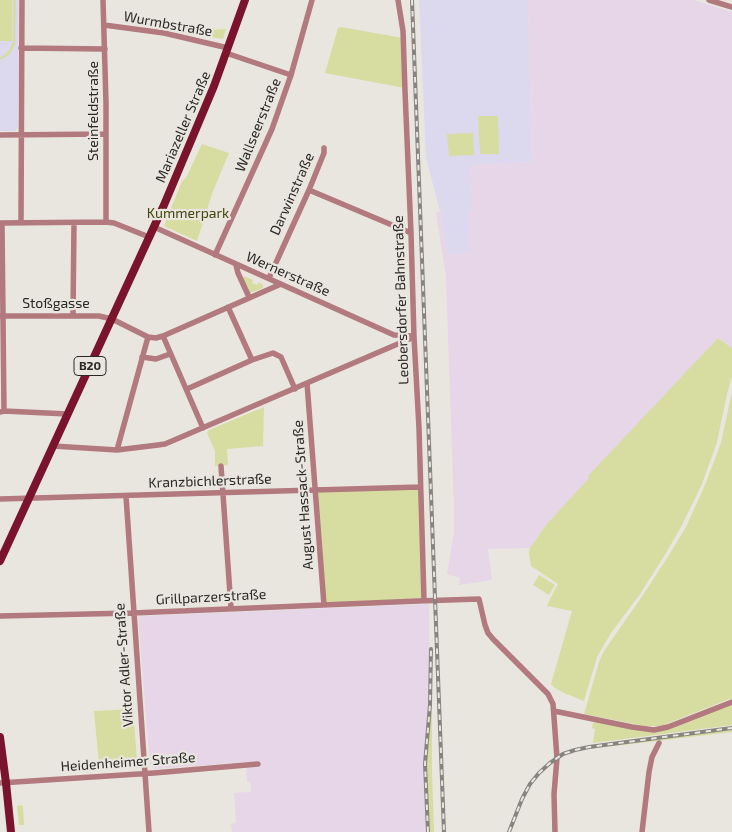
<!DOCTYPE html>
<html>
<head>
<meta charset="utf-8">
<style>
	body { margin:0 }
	canvas { display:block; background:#e9e5df }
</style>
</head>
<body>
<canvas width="732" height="832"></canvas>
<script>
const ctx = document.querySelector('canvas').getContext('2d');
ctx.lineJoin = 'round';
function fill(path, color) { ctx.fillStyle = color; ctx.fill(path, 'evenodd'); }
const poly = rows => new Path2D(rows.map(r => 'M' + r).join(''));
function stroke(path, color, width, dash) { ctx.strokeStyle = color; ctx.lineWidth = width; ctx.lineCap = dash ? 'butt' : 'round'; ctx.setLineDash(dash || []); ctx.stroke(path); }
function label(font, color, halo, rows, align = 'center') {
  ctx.font = font + ' "Exo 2",sans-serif'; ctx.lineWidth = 4.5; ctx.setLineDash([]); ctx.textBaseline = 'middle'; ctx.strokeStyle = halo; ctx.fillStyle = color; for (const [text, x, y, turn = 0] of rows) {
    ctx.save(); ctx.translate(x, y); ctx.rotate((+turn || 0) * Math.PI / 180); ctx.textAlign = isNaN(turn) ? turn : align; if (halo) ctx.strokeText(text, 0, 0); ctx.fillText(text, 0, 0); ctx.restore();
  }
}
fill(poly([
	[528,0,694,0,732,12,732,348,719,338,589,477,590,478,546,525,530,548,488,549,492,580,459,585,460,578,447,574,454,532,454,508,446,277,436,212,440,211,447,252,450,252,450,254,469,211,473,210,470,165,532,162],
	[429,604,431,811,432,832,232,832,231,824,236,823,234,793,251,792,250,782,247,782,246,762,154,769,150,765,138,616]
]), '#e7d6e7');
fill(poly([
	[0,0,19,0,18,128,15,131,0,131],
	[419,0,528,0,532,162,470,165,473,210,469,211,471,253,450,254,450,252,447,252,440,211,426,158]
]), '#dcd9ef');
fill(poly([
	[0,0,12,0,12,41,0,41],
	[13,0,16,0,15,45,9,55,0,60,0,58,4,55,10,49,13,41],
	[341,27,403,38,405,88,325,73,338,28],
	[226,29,223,39,205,36,207,30],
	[478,116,498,116,499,154,480,154],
	[473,133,474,155,449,156,447,134],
	[202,144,229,153,213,191,197,241,164,226,182,181,186,178],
	[244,276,253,280,252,283,257,285,259,282,263,285,263,288,250,293,243,279],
	[718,338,732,348,732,376,727,394,717,442,702,484,682,525,666,553,640,594,611,633,597,657,584,701,564,693,555,688,551,684,572,611,547,606,550,599,558,584,531,566,529,553,530,548,546,525,589,478,588,476],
	[732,392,732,698,661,726,645,726,584,714,599,662,604,651,643,595,669,555,686,527,705,485,721,443],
	[264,407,263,446,227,449,228,465,215,466,215,451,207,433,209,430],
	[420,487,424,600,324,605,316,490],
	[539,575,555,585,549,595,533,585],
	[432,705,432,771,434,832,430,832,426,765,428,739],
	[732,705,732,725,593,743,595,729,592,728,593,723,595,722,644,731],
	[133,709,137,761,99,764,94,711],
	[732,729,732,732,589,749],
	[21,805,23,807,24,825,19,825,17,806]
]), '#d7dda0');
stroke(poly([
	[103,0,106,103,106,222],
	[398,0,403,31,405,91,411,233,414,337,419,428,424,600],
	[709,0,732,7],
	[104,25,164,33,228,48],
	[21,48,105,49],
	[226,53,291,75],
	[0,135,106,134],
	[309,190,411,233],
	[0,223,106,222,114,223,149,237],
	[2,223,4,411],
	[21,223,22,0],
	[154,227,394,335,412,336],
	[215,255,272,129,291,75,312,0],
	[236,265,238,273,249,297],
	[269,278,309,190,324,153,324,148],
	[228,307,252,360],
	[73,315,74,223],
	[0,316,99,316,112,319,148,337,156,338,163,336,281,284],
	[163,336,203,428],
	[142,357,156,359,170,354],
	[307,383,324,605],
	[187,389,252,360,273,353,281,357,295,389],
	[0,412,4,411,68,414],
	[53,446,117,450,158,445,165,444,414,337],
	[117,450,148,337],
	[221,466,231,608],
	[126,496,149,832],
	[0,499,420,487],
	[0,616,133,613,418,601,479,599,485,625,488,633,493,639,548,694,553,704,557,758,554,794,555,832],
	[554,711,632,727,654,730,668,727,732,702],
	[0,783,154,773,258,764],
	[642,832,649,772,652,757,659,743]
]), '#b2797e', 5.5);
stroke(poly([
	[0,561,164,205,214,86,245,0],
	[0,737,6,783,11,832]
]), '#79142c', 8);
const rail = poly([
	[412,0,444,832],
	[428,832,425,764,430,705,431,649],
	[509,832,522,799,530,784,539,773,550,763,563,754,575,750,589,747,732,728]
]);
stroke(rail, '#878480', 4);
stroke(rail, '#e9e5df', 2, [5.5]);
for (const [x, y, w] of [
	[90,366,32]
]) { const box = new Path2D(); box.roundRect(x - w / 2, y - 9.5, w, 19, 4); ctx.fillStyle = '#e9e5df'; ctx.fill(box); stroke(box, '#292825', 1); }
label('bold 12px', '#292825', null, [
	["B20",90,366]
]);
label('14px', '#292825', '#e9e5df', [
	["Wurmbstraße",168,24,10],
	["Steinfeldstraße",93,111,-90],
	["Wallseerstraße",258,125,-68],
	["Mariazeller Straße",183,127,-67],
	["Darwinstraße",292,194,-66],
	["Wernerstraße",288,274,24],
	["Leobersdorfer Bahnstraße",401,300,-92],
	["Stoßgasse",56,303],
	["Kranzbichlerstraße",210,481,-2],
	["August Hassack-Straße",303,495,-94],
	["Grillparzerstraße",211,597,-3],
	["Viktor Adler-Straße",124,665,-94],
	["Heidenheimer Straße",128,762,-4]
]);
label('14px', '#41450b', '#e9e5df', [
	["Kummerpark",188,213]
]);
</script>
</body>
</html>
